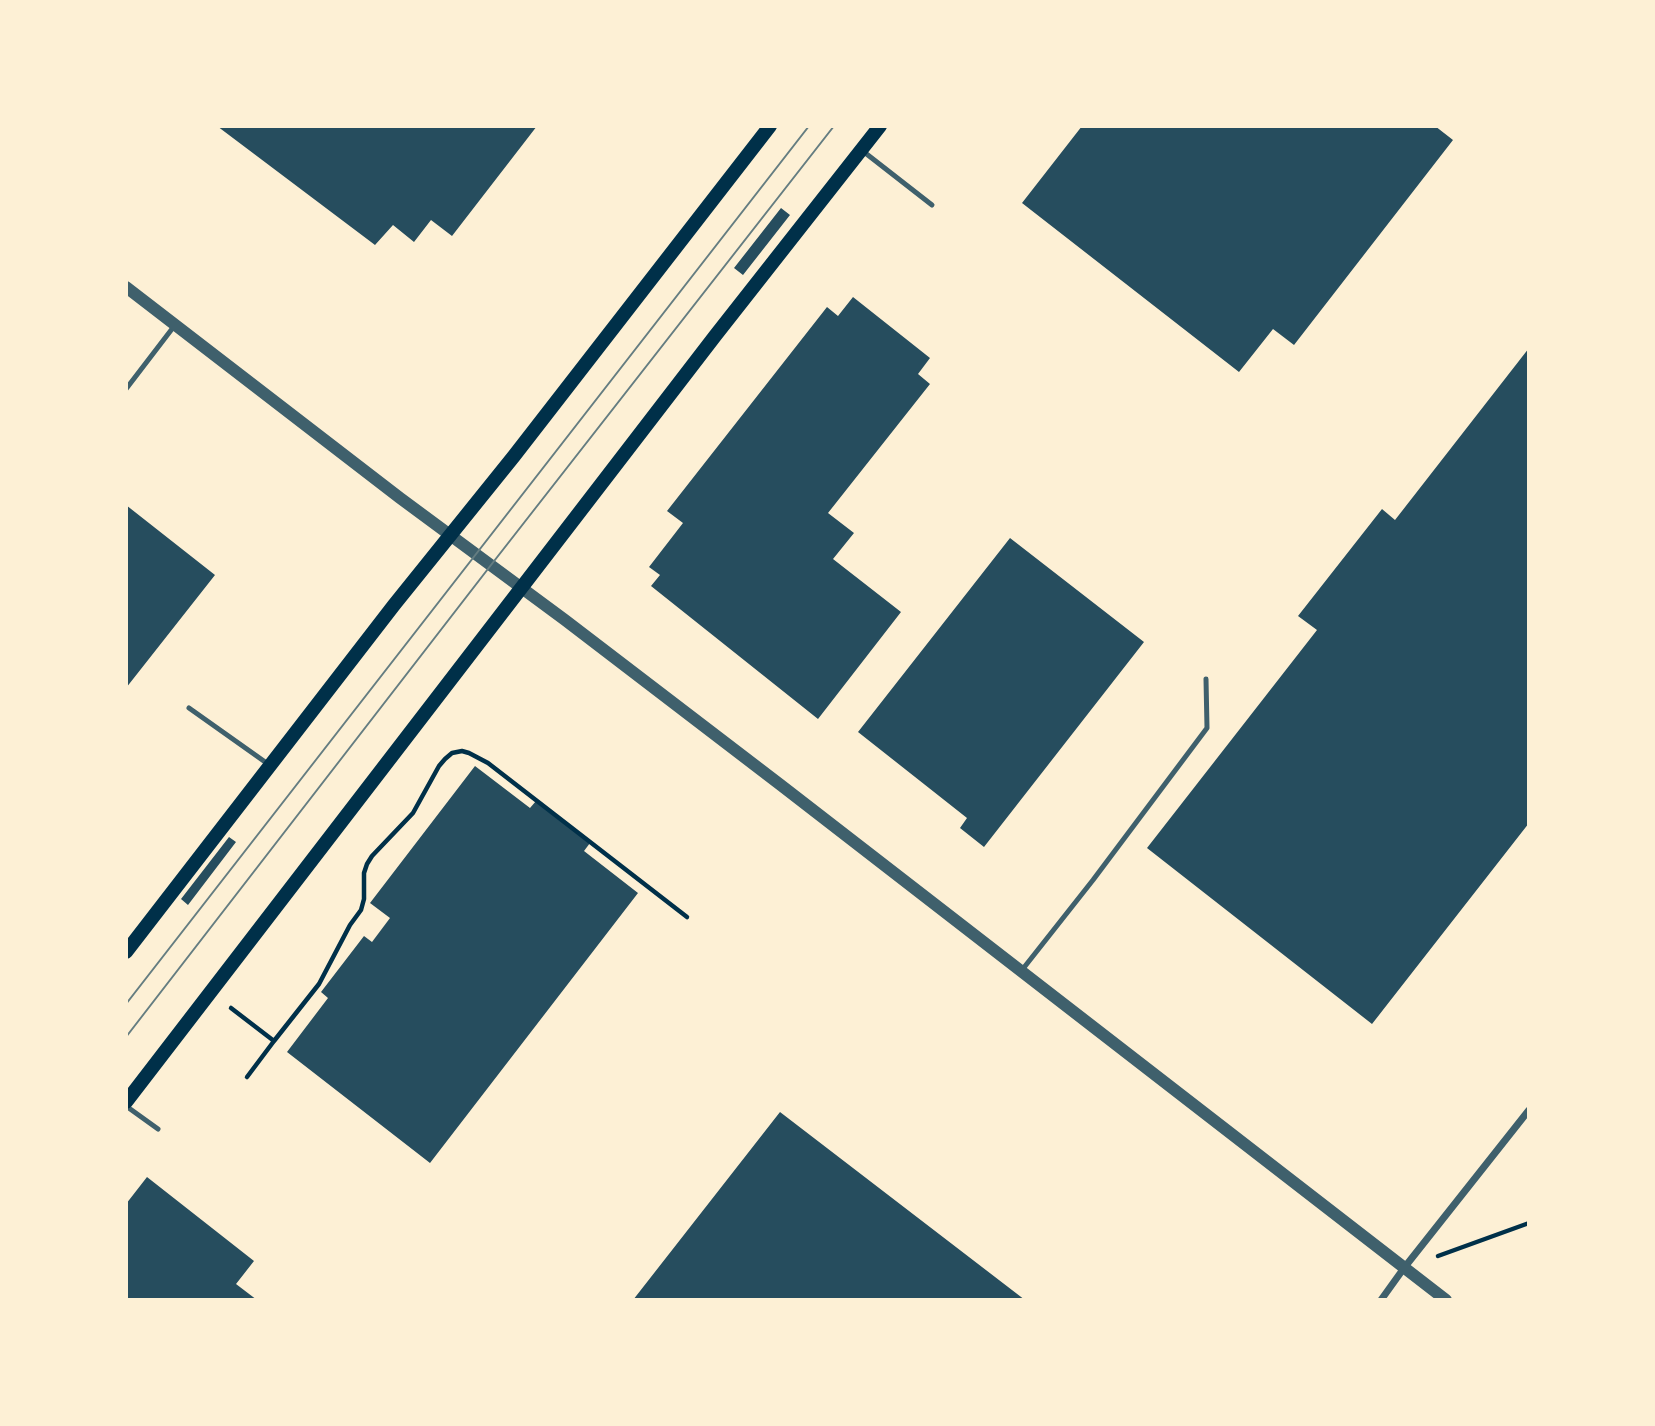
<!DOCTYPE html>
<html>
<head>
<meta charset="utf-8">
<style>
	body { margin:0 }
	#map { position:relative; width:1655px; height:1426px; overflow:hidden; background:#fdf0d5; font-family:"Archivo Narrow",sans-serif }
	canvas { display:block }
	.frame { position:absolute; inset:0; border:128px solid #fdf0d5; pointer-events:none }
</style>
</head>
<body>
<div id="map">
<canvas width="1655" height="1426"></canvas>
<div class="frame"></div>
</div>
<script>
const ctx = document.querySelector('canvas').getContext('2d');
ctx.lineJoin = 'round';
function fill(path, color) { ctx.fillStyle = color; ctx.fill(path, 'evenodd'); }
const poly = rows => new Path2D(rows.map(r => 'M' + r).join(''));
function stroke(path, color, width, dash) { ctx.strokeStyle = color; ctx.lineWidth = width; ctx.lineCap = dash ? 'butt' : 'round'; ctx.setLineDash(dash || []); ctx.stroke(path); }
fill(poly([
	[217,126,537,126,452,236,431,220,414,242,393,225,375,245],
	[1082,126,1435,126,1453,140,1294,345,1273,329,1239,372,1022,203],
	[781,208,790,215,743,275,734,268],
	[853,297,930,358,918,374,930,384,828,513,854,533,833,559,901,612,818,719,651,586,660,575,649,567,683,523,667,511,827,307,838,316],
	[1529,348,1529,823,1372,1024,1147,848,1317,630,1298,616,1382,509,1395,520],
	[126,505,215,575,126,688],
	[1010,538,1144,642,984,847,960,828,967,818,858,732],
	[475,766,530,808,536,801,590,843,584,851,638,893,430,1163,287,1052,328,998,321,992,364,936,372,942,390,918,370,903],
	[229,837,236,842,188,905,181,899],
	[780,1112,1025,1300,633,1300],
	[147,1177,254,1261,236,1284,257,1300,126,1300,126,1204]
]), '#264d5e');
stroke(poly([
	[231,1008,274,1041,319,984,350,925,361,910,364,899,364,873,367,864,372,856,413,813,439,766,445,759,452,753,462,751,469,753,488,763,687,917],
	[247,1077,274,1041],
	[1438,1256,1529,1223]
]), '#003049', 4.5);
stroke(poly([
	[864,152,932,205],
	[126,389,175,325],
	[189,708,268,764],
	[1022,970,1093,880,1207,728,1206,679],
	[126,1106,158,1129]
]), '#3f606c', 5);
stroke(poly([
	[1381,1300,1404,1268,1529,1110]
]), '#3f606c', 7);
stroke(poly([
	[126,287,400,498,565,620,782,786,1446,1300]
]), '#3f606c', 12);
stroke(poly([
	[126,952,394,605,514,456,770,126],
	[126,1102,715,336,880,126]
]), '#003049', 14);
stroke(poly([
	[126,1004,809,126],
	[126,1037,491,565,834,126]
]), '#657d81', 2);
</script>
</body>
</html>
